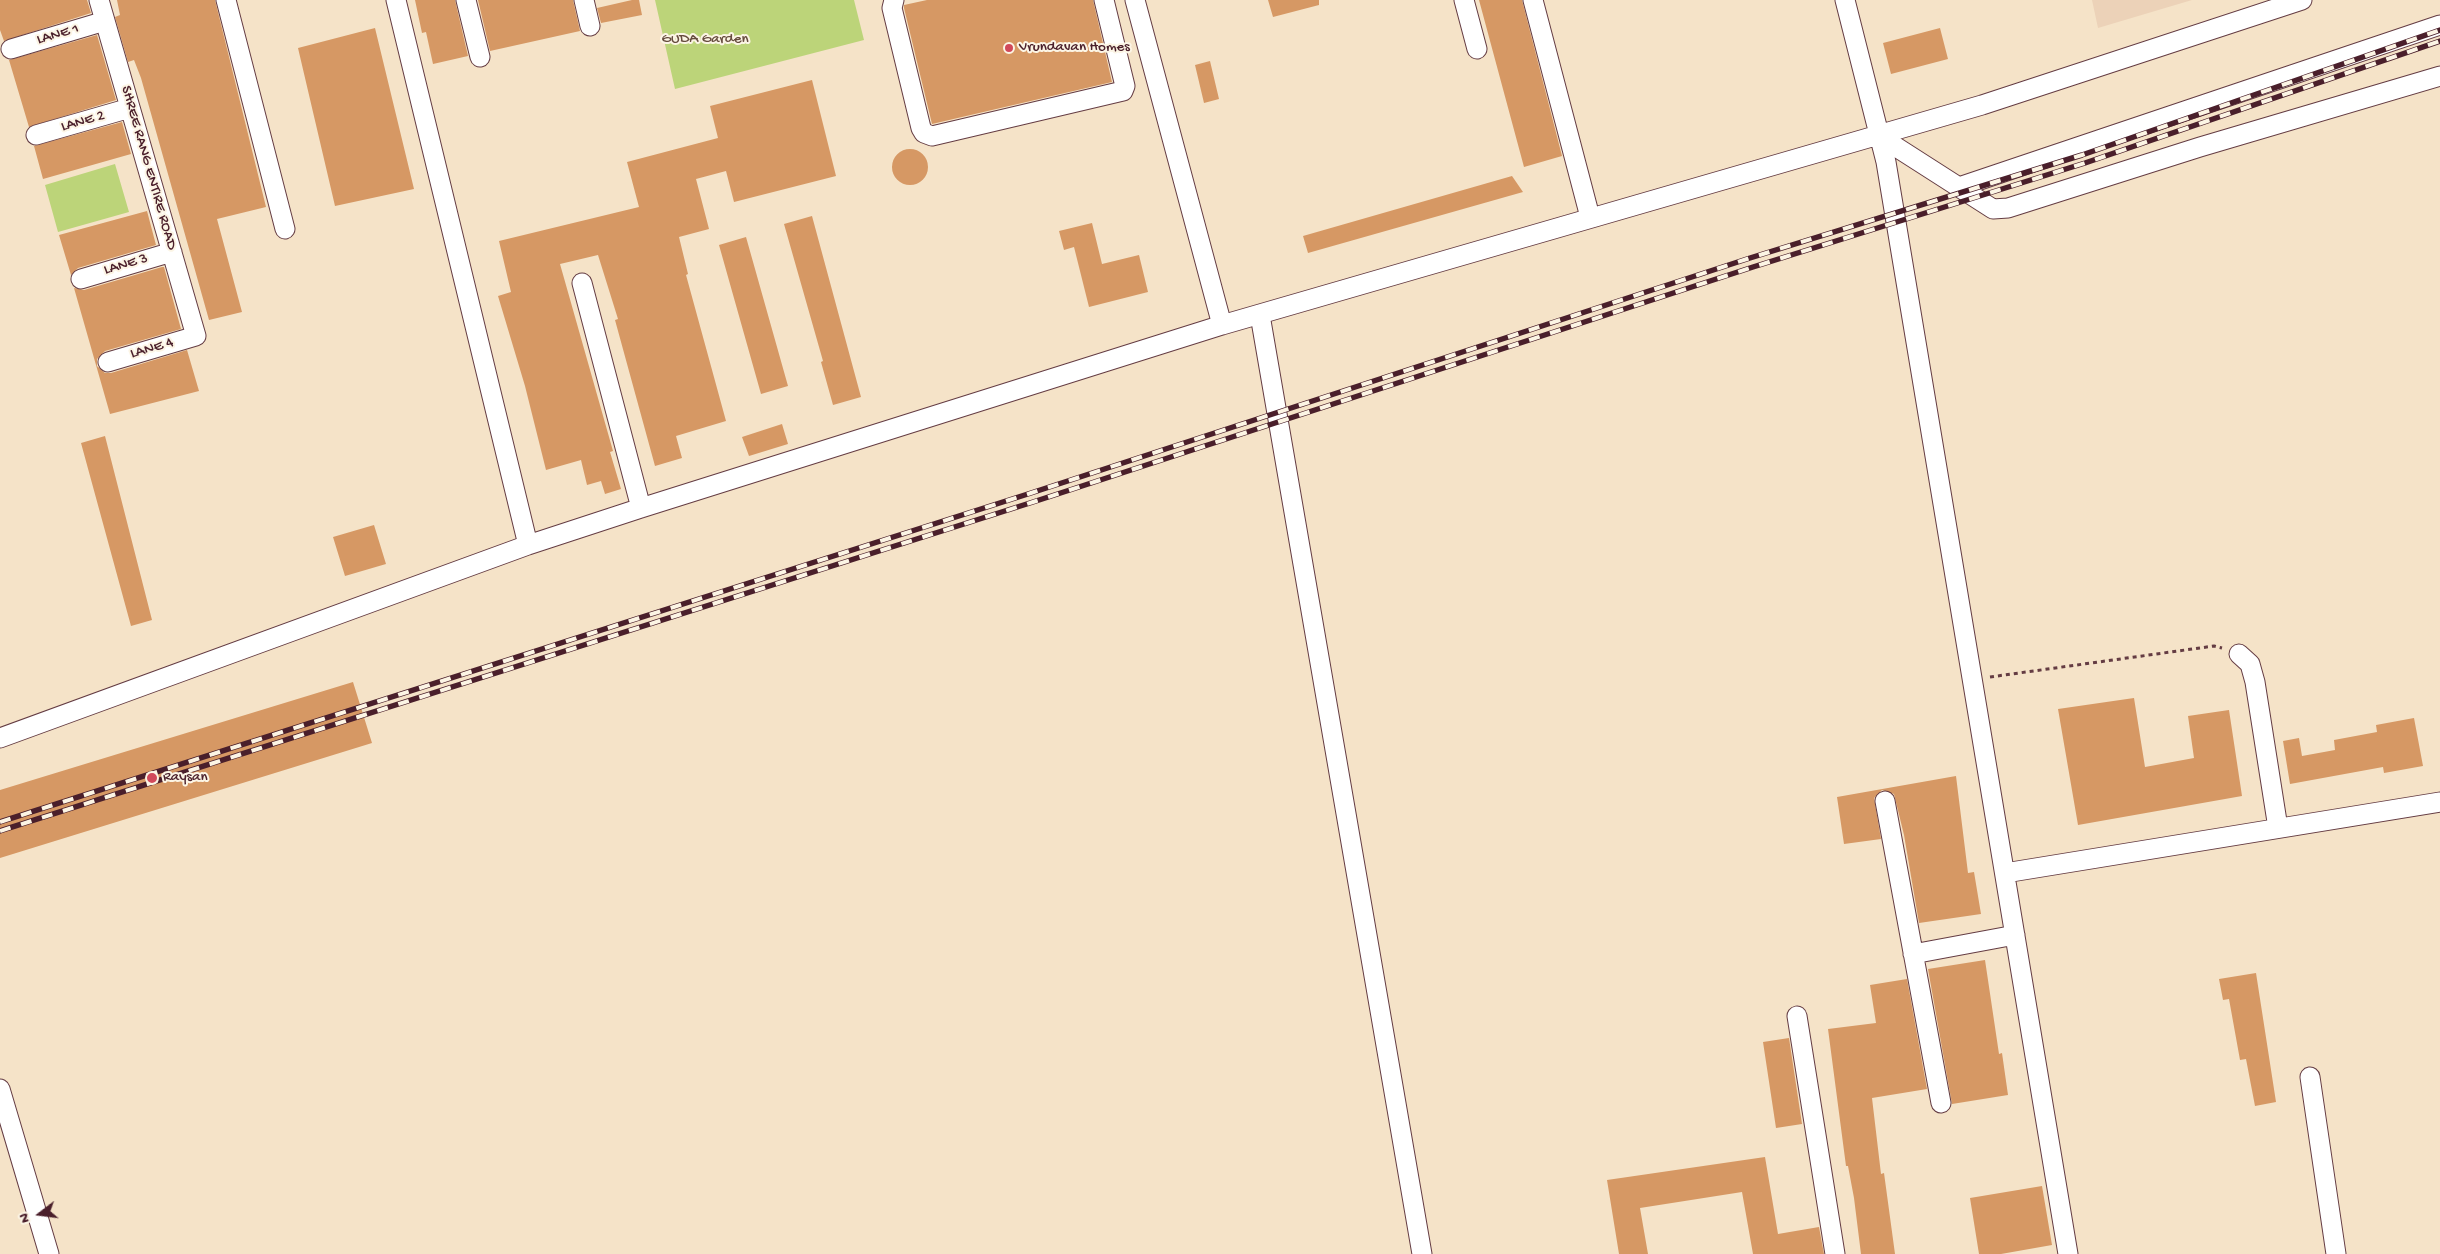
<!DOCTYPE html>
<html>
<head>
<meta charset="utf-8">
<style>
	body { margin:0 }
	#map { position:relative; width:2440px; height:1254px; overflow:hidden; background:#f5e3c8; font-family:"Gochi Hand",sans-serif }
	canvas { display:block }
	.north { position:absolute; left:15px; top:1189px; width:50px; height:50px; -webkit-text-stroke:4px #fcf5e5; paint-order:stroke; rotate:255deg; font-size:14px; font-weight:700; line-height:20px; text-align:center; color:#4a1f2b }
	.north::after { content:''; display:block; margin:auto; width:18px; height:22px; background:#4a1f2b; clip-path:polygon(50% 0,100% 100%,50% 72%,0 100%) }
</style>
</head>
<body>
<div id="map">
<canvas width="2440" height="1254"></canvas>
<div class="north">N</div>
</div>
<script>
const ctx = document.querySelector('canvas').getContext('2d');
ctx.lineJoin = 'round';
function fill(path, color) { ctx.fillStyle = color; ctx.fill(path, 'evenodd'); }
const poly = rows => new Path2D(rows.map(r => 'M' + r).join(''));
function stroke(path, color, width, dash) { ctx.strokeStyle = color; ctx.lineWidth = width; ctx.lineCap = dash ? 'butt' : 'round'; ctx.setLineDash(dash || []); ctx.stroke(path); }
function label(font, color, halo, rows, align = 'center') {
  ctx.font = font + ' "Gochi Hand",sans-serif'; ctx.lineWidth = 4; ctx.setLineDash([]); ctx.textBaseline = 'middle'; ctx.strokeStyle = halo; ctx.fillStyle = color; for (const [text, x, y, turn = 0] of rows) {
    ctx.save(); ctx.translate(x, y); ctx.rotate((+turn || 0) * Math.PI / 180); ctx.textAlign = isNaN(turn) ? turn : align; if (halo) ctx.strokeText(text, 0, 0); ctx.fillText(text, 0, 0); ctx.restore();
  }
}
fill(poly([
	[2092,0,2192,0,2098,28]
]), '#ecd2b8');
fill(poly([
	[655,0,854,0,864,40,675,89],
	[115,164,129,212,58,232,45,185]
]), '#bcd479');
fill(poly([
	[0,0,87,0,91,13,4,41,0,30],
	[117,0,215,0,266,207,217,219,242,312,209,320,141,78,134,60,128,62,115,17,120,15],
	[415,0,455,0,468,56,433,64,426,32,422,33],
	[478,0,573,0,580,31,490,51],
	[632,0,639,0,642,15,601,23,597,8],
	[927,0,1093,0,1112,82,932,124,904,8,904,5],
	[1268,0,1319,0,1319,5,1273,17],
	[1479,0,1522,0,1562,156,1524,167],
	[375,28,414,189,335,206,298,48],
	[1940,28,1948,59,1891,74,1883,43],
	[97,35,116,100,29,127,9,60],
	[1210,61,1219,99,1204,103,1195,65],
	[812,80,836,176,734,202,726,171,696,179,709,229,679,237,688,274,686,275,726,421,676,436,682,458,655,466,615,320,618,319,598,255,560,264,613,451,610,452,621,489,605,494,601,481,587,485,581,460,546,470,525,386,498,296,511,292,499,241,639,207,627,162,718,138,710,106],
	[122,122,131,154,43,179,34,146],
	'892 167a18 18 0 1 1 36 0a18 18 0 1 1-36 0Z',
	[1512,176,1523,192,1308,253,1303,236],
	[147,211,156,245,78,268,71,275,59,235],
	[812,216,861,397,833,405,821,362,823,361,784,224],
	[1092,223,1102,264,1139,255,1148,292,1089,307,1074,247,1064,250,1059,231],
	[746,237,788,386,761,394,719,245],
	[162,267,164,267,181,329,105,351,97,359,97,366,105,373,111,373,187,350,199,391,110,414,74,288,84,290],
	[782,424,788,444,749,456,742,437],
	[105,436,152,620,131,626,81,443],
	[374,525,386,564,345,576,333,537],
	[353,682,372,743,0,858,0,790],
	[2134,698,2145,767,2194,758,2188,716,2229,710,2242,796,2078,825,2058,709],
	[2414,718,2423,766,2384,773,2383,767,2290,784,2283,741,2299,738,2302,756,2335,750,2334,740,2377,732,2376,725],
	[1956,776,1968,873,1974,872,1981,914,1919,923,1904,835,1894,794,1882,790,1874,798,1881,839,1844,844,1837,797],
	[1985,960,1999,1054,2002,1053,2008,1095,1952,1104,1928,969],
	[2256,973,2276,1102,2255,1106,2246,1059,2240,1060,2229,999,2223,1000,2219,979],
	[1907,979,1927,1089,1872,1098,1881,1174,1884,1173,1895,1254,1861,1254,1854,1198,1848,1166,1846,1166,1828,1029,1876,1023,1870,985],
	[1789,1038,1802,1124,1776,1128,1763,1042],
	[1765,1157,1778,1234,1819,1227,1824,1254,1753,1254,1742,1192,1640,1208,1648,1254,1619,1254,1607,1180],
	[2042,1186,2052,1245,2001,1254,1979,1254,1970,1198]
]), '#d69864');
const minor = poly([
	[99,0,196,336,108,362],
	[226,0,285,229],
	[396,0,528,545],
	[466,0,480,57],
	[584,0,590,26],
	[894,0,892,8,921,128,924,133,932,136,1123,91,1125,86,1104,0],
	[1135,0,1222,325],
	[1464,0,1477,49],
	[1533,0,1590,217],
	[1845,0,1886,162,2068,1254],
	[11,49,105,21],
	[36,135,130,108],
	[1879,136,1993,209,2008,208,2200,147,2440,76],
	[1959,187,2440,25],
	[81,279,172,252],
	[582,283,641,508],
	[1260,315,1422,1254],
	[2239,654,2250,664,2255,682,2278,828],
	[0,738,528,545,641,508,1222,325,1982,105,2302,0],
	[1885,801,1941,1103],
	[2005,873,2440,802],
	[1913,954,2015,935],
	[1797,1016,1835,1254],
	[2310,1077,2336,1254],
	[0,1089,49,1254]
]);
stroke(minor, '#643c43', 21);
stroke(poly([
	[1990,677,2214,646,2222,648]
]), '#643c43', 3, [4, 4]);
stroke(minor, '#fff', 19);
const rail = poly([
	[0,822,1031,493,1750,258,2082,155,2440,30],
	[0,831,1033,502,1753,267,2085,163,2440,41]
]);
stroke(rail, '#4a1f2b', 5.5);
stroke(rail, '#fcf5e5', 4, [11]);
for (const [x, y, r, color] of [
	[1009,48,5,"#d1495b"],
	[152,778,6,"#d1495b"]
]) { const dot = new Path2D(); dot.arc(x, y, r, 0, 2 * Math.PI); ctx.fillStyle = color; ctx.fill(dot); stroke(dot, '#fcf5e5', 2); }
label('15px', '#4a1f2b', '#fcf5e5', [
	["LANE 1",58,35,-16],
	["LANE 2",83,122,-16],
	["SHREE RANG ENTIRE ROAD",148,168,74],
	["LANE 3",126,265,-16],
	["LANE 4",152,349,-16]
]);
label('15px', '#664c3e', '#fcf5e5', [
	["GUDA Garden",705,40]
]);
label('15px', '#4a1f2b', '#fcf5e5', [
	["Vrundavan Homes",1019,48],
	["Raysan",163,778]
], 'left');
</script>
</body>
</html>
